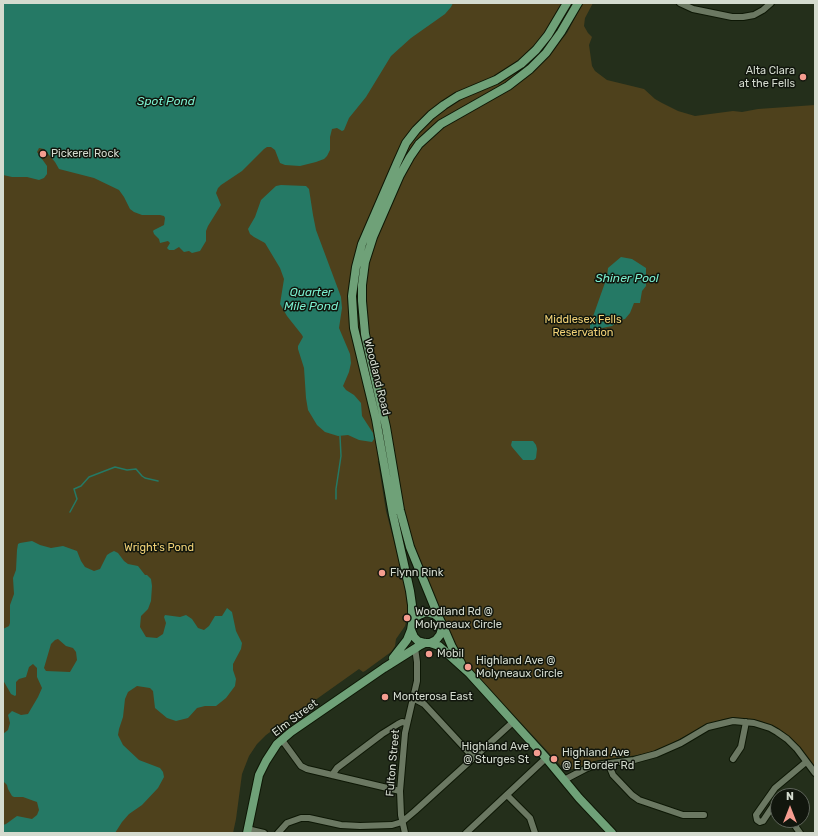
<!DOCTYPE html>
<html>
<head>
<meta charset="utf-8">
<style>
	body { margin:0 }
	#map { position:relative; width:818px; height:836px; overflow:hidden; background:#242f1b; font-family:Rubik,sans-serif }
	canvas { display:block }
	.frame { position:absolute; inset:0; border:4px solid #d4dbcf; pointer-events:none }
	.north { position:absolute; left:770px; top:788px; width:40px; height:40px; box-sizing:border-box; background:#11160d; border:1px solid #5f655b; border-radius:50%; rotate:0deg; font-size:11px; font-weight:700; line-height:16px; text-align:center; color:#d4dbcf }
	.north::after { content:''; display:block; margin:auto; width:14px; height:18px; background:#f59d90; clip-path:polygon(50% 0,100% 100%,50% 72%,0 100%) }
</style>
</head>
<body>
<div id="map">
<canvas width="818" height="836"></canvas>
<div class="frame"></div>
<div class="north">N</div>
</div>
<script>
const ctx = document.querySelector('canvas').getContext('2d');
ctx.lineJoin = 'round';
function fill(path, color) { ctx.fillStyle = color; ctx.fill(path, 'evenodd'); }
const poly = rows => new Path2D(rows.map(r => 'M' + r).join(''));
function stroke(path, color, width, dash) { ctx.strokeStyle = color; ctx.lineWidth = width; ctx.lineCap = dash ? 'butt' : 'round'; ctx.setLineDash(dash || []); ctx.stroke(path); }
function label(font, color, halo, rows, align = 'center') {
  ctx.font = font + ' Rubik,sans-serif'; ctx.lineWidth = 3; ctx.setLineDash([]); ctx.textBaseline = 'middle'; ctx.strokeStyle = halo; ctx.fillStyle = color; for (const [text, x, y, turn = 0] of rows) {
    ctx.save(); ctx.translate(x, y); ctx.rotate((+turn || 0) * Math.PI / 180); ctx.textAlign = isNaN(turn) ? turn : align; if (halo) ctx.strokeText(text, 0, 0); ctx.fillText(text, 0, 0); ctx.restore();
  }
}
fill(poly([
	[3,3,582,3,563,38,545,61,567,33,583,3,593,3,585,18,584,26,588,33,592,37,589,45,592,66,595,71,607,80,644,89,655,99,662,103,678,111,695,116,733,111,742,112,758,109,815,105,815,769,792,740,780,730,761,721,742,718,724,719,706,725,670,744,649,753,631,756,599,760,569,770,563,768,460,657,413,546,405,520,395,462,378,461,386,511,405,584,408,614,405,626,396,639,395,646,391,652,365,671,363,672,359,669,266,735,257,744,249,756,242,774,236,819,233,833,3,833]
]), '#4e411c');
fill(poly([
	[3,3,453,3,451,7,445,14,411,38,391,56,366,97,349,118,344,130,342,131,337,128,332,129,330,137,330,150,327,156,324,159,316,162,300,166,285,165,280,163,275,150,271,147,267,147,264,149,242,171,221,185,218,188,216,193,221,205,208,226,206,231,206,241,200,251,192,253,189,251,184,252,179,247,174,250,169,250,167,248,170,243,168,241,160,243,159,239,154,234,153,231,154,230,164,225,165,218,164,216,160,215,142,215,134,212,130,209,124,197,119,190,94,178,59,169,55,162,44,149,39,148,37,152,47,166,47,174,44,178,39,180,27,177,12,177,3,175],
	[281,185,306,186,309,189,313,215,316,230,341,297,342,308,339,328,350,354,351,363,349,372,343,386,346,390,354,395,361,403,362,416,373,433,374,439,372,442,359,440,348,435,338,436,325,432,317,425,308,410,306,398,304,368,298,349,298,346,303,337,302,335,287,316,280,304,284,279,280,268,265,243,254,237,250,234,248,229,255,217,261,200,276,186],
	[621,257,632,259,646,268,646,286,642,291,640,303,634,303,630,313,625,319,619,320,612,326,592,330,590,329,590,325,607,277,608,268],
	[512,441,533,441,536,445,537,449,536,458,534,460,523,460,512,447,511,445],
	[32,541,40,545,51,548,63,546,77,551,81,561,85,567,94,571,100,569,107,555,110,553,114,551,118,553,124,561,128,564,138,566,145,575,147,575,151,579,152,586,151,601,148,609,141,616,140,627,146,637,157,638,163,634,166,623,164,617,165,615,180,617,186,615,192,619,198,628,204,630,209,626,215,616,222,616,227,608,232,612,236,631,242,643,241,649,233,664,233,670,236,679,235,686,226,698,216,706,205,706,197,708,188,718,176,721,167,718,155,708,153,691,150,688,137,686,128,692,125,699,123,717,119,729,118,735,123,745,139,760,160,768,163,772,164,777,158,788,142,805,129,814,122,822,115,833,3,833,3,825,6,824,17,816,32,819,37,815,39,810,37,802,34,801,23,797,14,797,12,796,8,789,7,785,3,781,3,734,8,730,10,723,8,715,12,711,21,715,28,714,38,697,42,688,37,677,37,668,33,664,29,667,26,677,19,679,16,682,16,695,15,696,11,694,3,680,3,629,9,626,10,623,10,605,14,594,13,578,16,570,17,550,18,544,20,543],
	[58,639,66,646,73,648,76,652,77,660,70,672,46,671,44,668,51,644,55,640]
]), '#257965');
stroke(poly([
	[336,499,336,489,341,456,340,436],
	[70,512,77,499,74,489,81,486,89,477,115,467,127,470,136,469,142,476,145,478,158,481]
]), '#257965', 1.5);
const minor = poly([
	[680,3,693,9,732,17,743,17,754,15,763,10,771,3],
	[413,698,424,704,473,757],
	[282,740,301,766,307,769,400,791],
	[733,759,741,747,746,722],
	[608,763,613,775,632,795,639,800,683,815,704,815],
	[332,775,337,768,382,734,398,724,402,722,407,723],
	[564,780,585,769,595,765,634,760,656,754,681,743,708,727,733,721,754,723,770,728,777,732,787,739,797,749,815,773],
	[507,795,530,818,535,833],
	[778,802,773,806,763,821,760,822,757,820,756,815,775,788,806,762],
	[791,820,800,833],
	[247,829,264,833],
	[278,833,287,823,301,818,309,818,341,825,360,826,392,825,402,822,415,811,513,722],
	[405,833,401,815,400,791,405,733,417,681,417,662,415,648],
	[466,833,546,758]
]);
const major = poly([
	[439,618,410,547,400,510,386,427,365,334,362,301,362,285,365,262,373,237,400,175,410,157,419,144,441,124,508,86,530,69,546,53,561,32,578,3],
	[412,624,412,605,410,591,393,515,376,419,354,328,352,296,356,267,362,244,397,163,406,143,416,130,431,115,444,105,458,96,496,80,521,64,536,50,548,35,567,3],
	[442,624,442,629,440,635,436,640,430,643,425,643,418,641,414,637,411,630,412,624,417,616,426,612,434,614,439,618,442,624,452,647,461,663],
	[430,643,439,646,469,673,546,758,579,798,612,833],
	[393,658,407,640,411,630],
	[247,833,259,775,266,761,277,744,291,732,384,668,419,646,425,643]
]);
stroke(minor, '#0d1705', 8);
stroke(major, '#0d1705', 10);
stroke(minor, '#6b7862', 6);
stroke(major, '#6fa178', 8);
for (const [x, y, r, color] of [
	[803,77,4,"#f59d90"],
	[43,154,4,"#f59d90"],
	[382,573,4,"#f59d90"],
	[407,618,4,"#f59d90"],
	[429,654,4,"#f59d90"],
	[468,667,4,"#f59d90"],
	[385,697,4,"#f59d90"],
	[537,753,4,"#f59d90"],
	[554,759,4,"#f59d90"]
]) { const dot = new Path2D(); dot.arc(x, y, r, 0, 2 * Math.PI); ctx.fillStyle = color; ctx.fill(dot); stroke(dot, '#11160d', 1.5); }
label('11px', '#d4dbcf', '#11160d', [
	["Alta Clara",795,71,"right"],
	["at the Fells",795,84,"right"],
	["Pickerel Rock",51,154],
	["Flynn Rink",390,573],
	["Woodland Rd @",415,612],
	["Molyneaux Circle",415,625],
	["Mobil",437,654],
	["Highland Ave @",476,661],
	["Molyneaux Circle",476,674],
	["Monterosa East",393,697],
	["Highland Ave",529,747,"right"],
	["@ Sturges St",529,760,"right"],
	["Highland Ave",562,753],
	["@ E Border Rd",562,766]
], 'left');
label('11px', '#f2d277', '#11160d', [
	["Middlesex Fells",583,320],
	["Reservation",583,333],
	["Wright's Pond",159,548]
]);
label('11px', '#d4dbcf', '#11160d', [
	["Woodland Road",377,377,76],
	["Elm Street",295,718,-37],
	["Fulton Street",393,763,-85]
]);
label('italic 12px', '#7cf0d0', '#11160d', [
	["Spot Pond",166,102],
	["Shiner Pool",627,279],
	["Quarter",311,293],
	["Mile Pond",311,307]
]);
</script>
</body>
</html>
